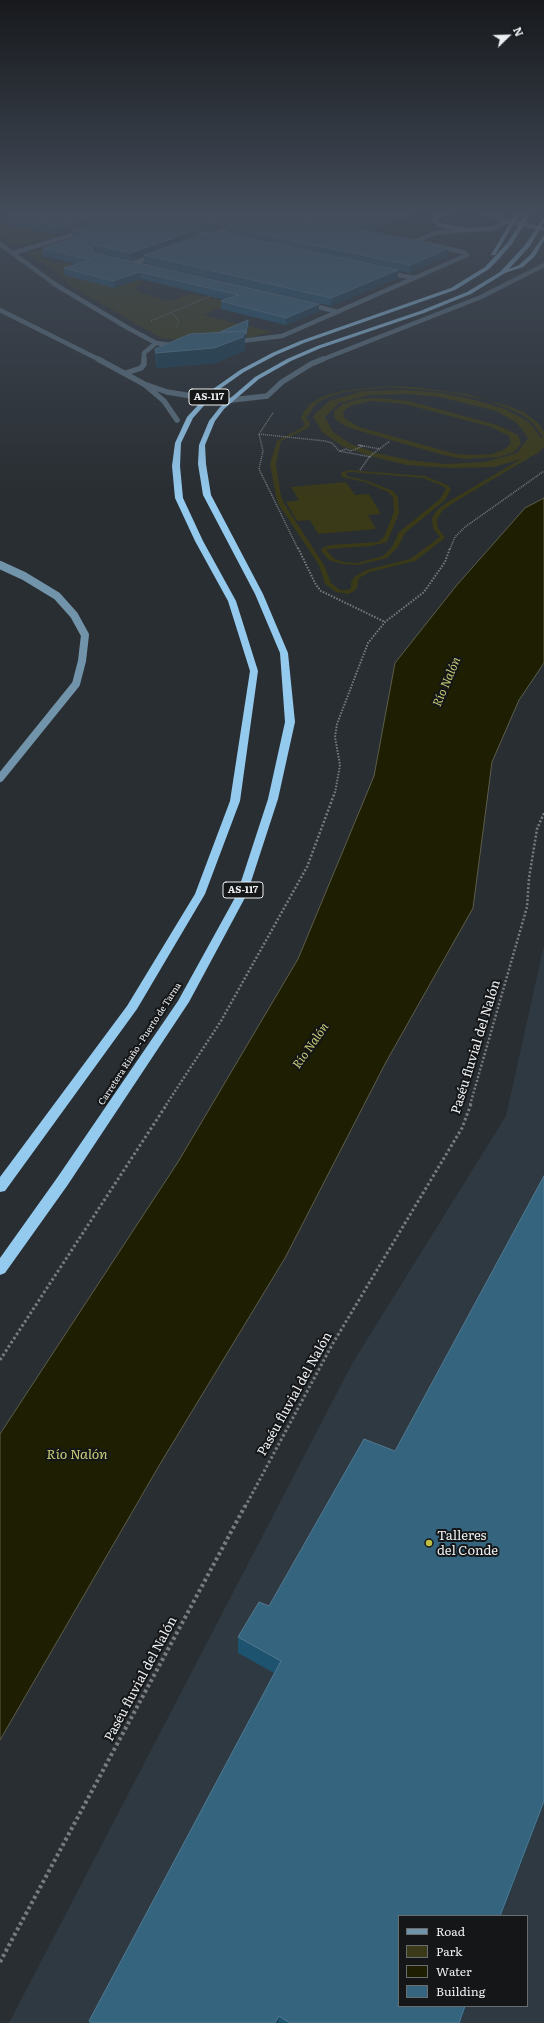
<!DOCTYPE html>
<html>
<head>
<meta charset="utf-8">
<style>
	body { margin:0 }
	#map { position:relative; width:544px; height:2023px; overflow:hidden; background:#292e32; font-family:Literata,serif }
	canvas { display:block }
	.legend { position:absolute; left:398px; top:1915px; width:130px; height:92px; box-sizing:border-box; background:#141618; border:1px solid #6a6d6f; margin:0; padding:5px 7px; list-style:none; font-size:12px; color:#eceff1 }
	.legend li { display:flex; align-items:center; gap:8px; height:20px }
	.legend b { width:20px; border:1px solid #6a6d6f }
	.north { position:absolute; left:488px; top:16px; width:40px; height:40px; -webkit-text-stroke:3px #141618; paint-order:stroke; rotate:67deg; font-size:11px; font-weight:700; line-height:16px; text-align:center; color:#eceff1 }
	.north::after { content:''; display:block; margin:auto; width:14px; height:18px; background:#eceff1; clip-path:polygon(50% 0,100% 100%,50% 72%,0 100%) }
</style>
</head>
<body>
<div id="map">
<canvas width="544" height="2023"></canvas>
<ul class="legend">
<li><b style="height:5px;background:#7294ab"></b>Road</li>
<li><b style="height:11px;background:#3a3a19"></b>Park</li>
<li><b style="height:11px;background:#1e1e02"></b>Water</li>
<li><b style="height:11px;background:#35647e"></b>Building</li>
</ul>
<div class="north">N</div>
</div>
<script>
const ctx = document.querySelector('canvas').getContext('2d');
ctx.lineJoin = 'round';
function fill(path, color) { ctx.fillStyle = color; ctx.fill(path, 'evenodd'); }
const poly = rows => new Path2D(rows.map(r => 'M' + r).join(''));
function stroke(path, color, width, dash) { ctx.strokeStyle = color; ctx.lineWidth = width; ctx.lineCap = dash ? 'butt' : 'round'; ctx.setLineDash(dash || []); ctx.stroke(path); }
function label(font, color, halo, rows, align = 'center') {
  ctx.font = font + ' Literata,serif'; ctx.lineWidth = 4; ctx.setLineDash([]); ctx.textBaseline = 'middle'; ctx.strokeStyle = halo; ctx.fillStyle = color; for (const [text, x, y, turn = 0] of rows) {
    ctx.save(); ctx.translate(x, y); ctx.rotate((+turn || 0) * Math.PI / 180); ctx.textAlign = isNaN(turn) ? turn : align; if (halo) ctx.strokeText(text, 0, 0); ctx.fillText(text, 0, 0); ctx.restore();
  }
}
fill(poly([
	[544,945,544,2023,9,2023,353,1362,506,1116],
	[399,1916,527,1916,527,2006,399,2006]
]), '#2f3941');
fill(poly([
	[0,224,54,236,17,246,0,235],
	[96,231,42,253,40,257,54,263,59,262,145,282,139,285,136,288,138,292,165,300,174,300,190,293,232,303,203,315,272,332,251,337,188,341,161,338,74,288,54,271,27,254],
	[387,386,413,387,467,394,511,407,525,413,537,422,544,432,544,447,539,452,453,503,443,510,437,519,438,528,445,538,415,561,370,572,359,578,357,588,353,592,348,594,336,592,325,584,319,565,279,505,276,496,270,464,277,441,303,427,305,424,301,418,305,410,313,402,324,396,342,391],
	[387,387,447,392,487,400,521,414,532,422,543,437,542,439,529,422,505,409,475,400,442,393,405,390,364,391,329,401,313,416,322,432,342,446,370,456,407,465,449,468,494,467,521,459,448,502,438,509,432,518,433,528,440,537,410,559,366,570,354,577,351,583,351,588,348,590,340,590,331,583,324,565,285,505,281,496,276,464,281,441,308,428,310,424,306,418,317,403,328,397,344,392],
	[406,394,440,397,496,411,517,423,528,438,517,453,485,462,445,464,409,460,376,453,351,444,333,432,325,417,339,403,369,395],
	[379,398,409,401,497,425,518,435,521,444,514,452,498,457,464,459,443,455,353,429,345,426,335,419,334,411,343,404,359,399],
	[371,401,405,404,491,427,509,436,511,443,505,449,492,454,475,455,456,454,359,427,344,418,343,412,350,406],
	[349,470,425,476,447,485,451,489,445,500,405,533,398,547,387,558,358,565,342,564,329,560,321,551,322,548,331,545,378,542,384,537,394,512,393,497,388,492,365,482,342,477,341,473],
	[350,472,423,478,443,486,446,489,440,499,399,532,392,547,383,556,357,563,344,562,334,559,327,551,327,549,371,546,387,542,399,513,398,497,393,491,368,481,347,476,346,473],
	[346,482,355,495,369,494,381,514,368,515,376,529,318,534,310,520,297,521,286,502,299,500,291,487]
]), '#3a3a19');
const water = poly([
	[544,498,544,663,519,700,492,762,473,908,386,1062,285,1258,160,1464,0,1740,0,1434,178,1162,298,959,374,776,395,663,456,586,525,508,544,498]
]);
fill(water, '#1e1e02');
stroke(water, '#5c5d4a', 1);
stroke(poly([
	[171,312,179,321,176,328],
	[151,321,213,295]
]), '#787c7f', 1, [1, 1]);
stroke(poly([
	[273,413,259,434,263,451,259,469,298,549],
	[259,434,325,441,332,443,339,451,371,457],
	[358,445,380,449],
	[340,451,346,449,351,451,363,446,358,445],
	[360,470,370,456,390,441],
	[450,549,455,537,465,527,544,471]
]), '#787c7f', 1.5, [1, 1]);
stroke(poly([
	[298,548,316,585,321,591,385,622],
	[335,793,340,765,335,737,337,724,368,643,385,622,424,592,445,562,450,548]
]), '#787c7f', 2, [1.5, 1.5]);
stroke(poly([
	[166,1105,221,1021,307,867,335,792],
	[470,1105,527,907,529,878,537,829,544,813]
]), '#787c7f', 2.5, [2, 2]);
stroke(poly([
	[0,1360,167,1104],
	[245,1507,332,1345,462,1128,471,1104]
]), '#787c7f', 3, [2.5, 2.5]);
stroke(poly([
	[0,1962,245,1506]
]), '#787c7f', 4, [3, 3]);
stroke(poly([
	[262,212,279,216],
	[119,220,142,212],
	[187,230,218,237],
	[210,236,240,226],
	[414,242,435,233,465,230],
	[0,244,56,285,128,328,156,343,177,346],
	[13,253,85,231],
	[131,264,157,255],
	[384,272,414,278],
	[307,304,338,312],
	[0,310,100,360],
	[233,342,282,336,467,255,463,252,426,244],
	[144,360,144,353,156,343],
	[321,360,481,297,544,265]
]), '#5a6f7e', 4.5);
stroke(poly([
	[98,359,144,384,164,401,177,420],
	[126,373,141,368,144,364,144,359],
	[144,384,167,392,223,401,267,396,282,382,311,364,323,359]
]), '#5a6f7e', 5.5);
stroke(poly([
	[453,212,439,216,434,220,439,225,465,230,489,229,498,227,504,223,500,217,478,212],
	[503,220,544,229]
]), '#7294ab', 4.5);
stroke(poly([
	[0,565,24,576,57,596,74,615,85,635,82,661,76,684,0,778]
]), '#7294ab', 8);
fill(poly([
	[516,212,521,212,495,255,491,255,516,212],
	[527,212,532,212,512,244,498,260,489,269,455,290,304,343,276,355,244,372,217,391,193,418,181,443,180,466,183,498,203,541,236,601,258,671,240,801,205,894,137,1009,5,1191,0,1192,0,1177,127,1006,195,894,230,801,250,671,228,601,195,541,175,498,172,466,175,443,187,417,213,389,240,370,272,353,300,341,451,288,485,267,508,242,527,212],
	[544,217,544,222,530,246,509,269,519,265,530,255,544,235,544,240,535,256,523,267,505,273,471,294,424,313,321,348,291,361,259,379,224,409,215,421,205,445,206,464,211,495,263,594,288,653,295,722,278,799,247,894,189,1002,67,1186,5,1273,0,1275,0,1258,57,1178,178,1001,237,894,268,799,285,722,280,653,255,594,203,495,198,464,199,445,209,421,220,407,255,377,287,359,317,346,420,311,467,292,500,272,525,245,544,217]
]), '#94caee');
fill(poly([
	[16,212,129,212,58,235,7,223,7,215],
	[141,212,257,212,257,217,295,214,295,212,421,212,373,230,360,228,360,229,448,249,447,257,410,273,398,271,398,278,331,306,144,263,144,256,131,260,96,252,95,253,319,311,286,325,221,309,221,301,226,300,141,279,114,288,64,275,64,268,77,264,43,256,43,248,75,238,73,238,72,231,199,229,199,236,213,232,141,216],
	[227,227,227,234,214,231],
	[249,324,246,337,245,338,245,345,244,351,215,363,157,368,156,364,155,349,220,332],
	[238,1637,544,1803,501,1916,399,1916,466,2006,460,2023,89,2023,89,2021,274,1673,238,1653]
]), '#1e5370');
fill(poly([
	[103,212,129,212,58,235,58,227],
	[246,212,257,212,257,217,213,232,213,224],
	[399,212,421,212,373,230,374,222],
	[199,229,199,236,144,255,144,256,131,260,130,253],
	[96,245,96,252,94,253,92,250,93,246],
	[439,245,439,253,448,249,447,257,410,273,410,265,436,247],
	[398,270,398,278,331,306,331,298],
	[140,272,141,279,114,288,113,281],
	[319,304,319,311,286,325,286,318],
	[248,320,249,324,246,337,245,338,245,345,244,351,215,363,157,368,156,353,212,336],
	[544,1801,544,1803,501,1916,500,1916],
	[465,2006,466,2006,460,2023,459,2023],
	[279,2016,278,2023,275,2023]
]), '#193d51');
const building = poly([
	[16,212,103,212,58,227,7,215,16,212],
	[160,212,246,212,213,224,160,212],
	[269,212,284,212,360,227,357,229,439,245,436,247,448,249,410,265,227,227,269,212],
	[327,212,399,212,374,222,327,212],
	[126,214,199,229,130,253,96,245,93,246,92,250,95,253,319,304,286,318,221,301,239,295,140,272,113,281,64,268,90,260,43,248,87,234,72,231,126,214],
	[214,231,398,270,331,298,144,255,214,231],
	[248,320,246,334,245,334,245,331,220,332,248,320],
	[245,331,243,337,214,348,156,353,155,349,190,334,245,331],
	[544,1176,544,1801,500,1916,399,1916,399,2006,465,2006,459,2023,290,2023,279,2016,275,2023,92,2023,89,2021,281,1661,238,1637,259,1602,269,1606,364,1439,395,1451,544,1176]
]);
fill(building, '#35647e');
stroke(building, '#517990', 1);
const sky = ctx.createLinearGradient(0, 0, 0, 496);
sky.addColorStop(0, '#17191c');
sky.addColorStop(0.43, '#434c5a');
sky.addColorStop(1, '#434c5a00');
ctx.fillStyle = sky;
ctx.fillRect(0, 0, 544, 496);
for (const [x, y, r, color] of [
	[429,1543,4,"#bebf42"]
]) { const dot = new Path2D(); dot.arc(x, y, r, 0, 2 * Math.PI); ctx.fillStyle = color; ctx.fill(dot); stroke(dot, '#141618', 1.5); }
label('9px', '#eceff1', '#141618', [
	["Carretera Riaño - Puerto de Tarna",140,1044,-57]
]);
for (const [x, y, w] of [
	[209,397,40],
	[243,890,40]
]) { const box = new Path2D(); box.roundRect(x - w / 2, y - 8, w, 16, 3); ctx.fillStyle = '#141618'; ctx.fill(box); stroke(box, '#eceff1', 1); }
label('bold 10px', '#eceff1', null, [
	["AS-117",209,397],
	["AS-117",243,890]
]);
label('italic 12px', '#c9cb77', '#141618', [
	["Río Nalón",447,682,-67],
	["Río Nalón",311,1046,-55]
]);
label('13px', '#eceff1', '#141618', [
	["Paséu fluvial del Nalón",476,1047,-73],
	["Paséu fluvial del Nalón",295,1394,-61],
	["Paséu fluvial del Nalón",141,1679,-62]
]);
label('13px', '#eceff1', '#141618', [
	["Talleres",437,1536],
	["del Conde",437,1551]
], 'left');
label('italic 14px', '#c9cb77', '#141618', [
	["Río Nalón",77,1455]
]);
</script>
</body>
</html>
